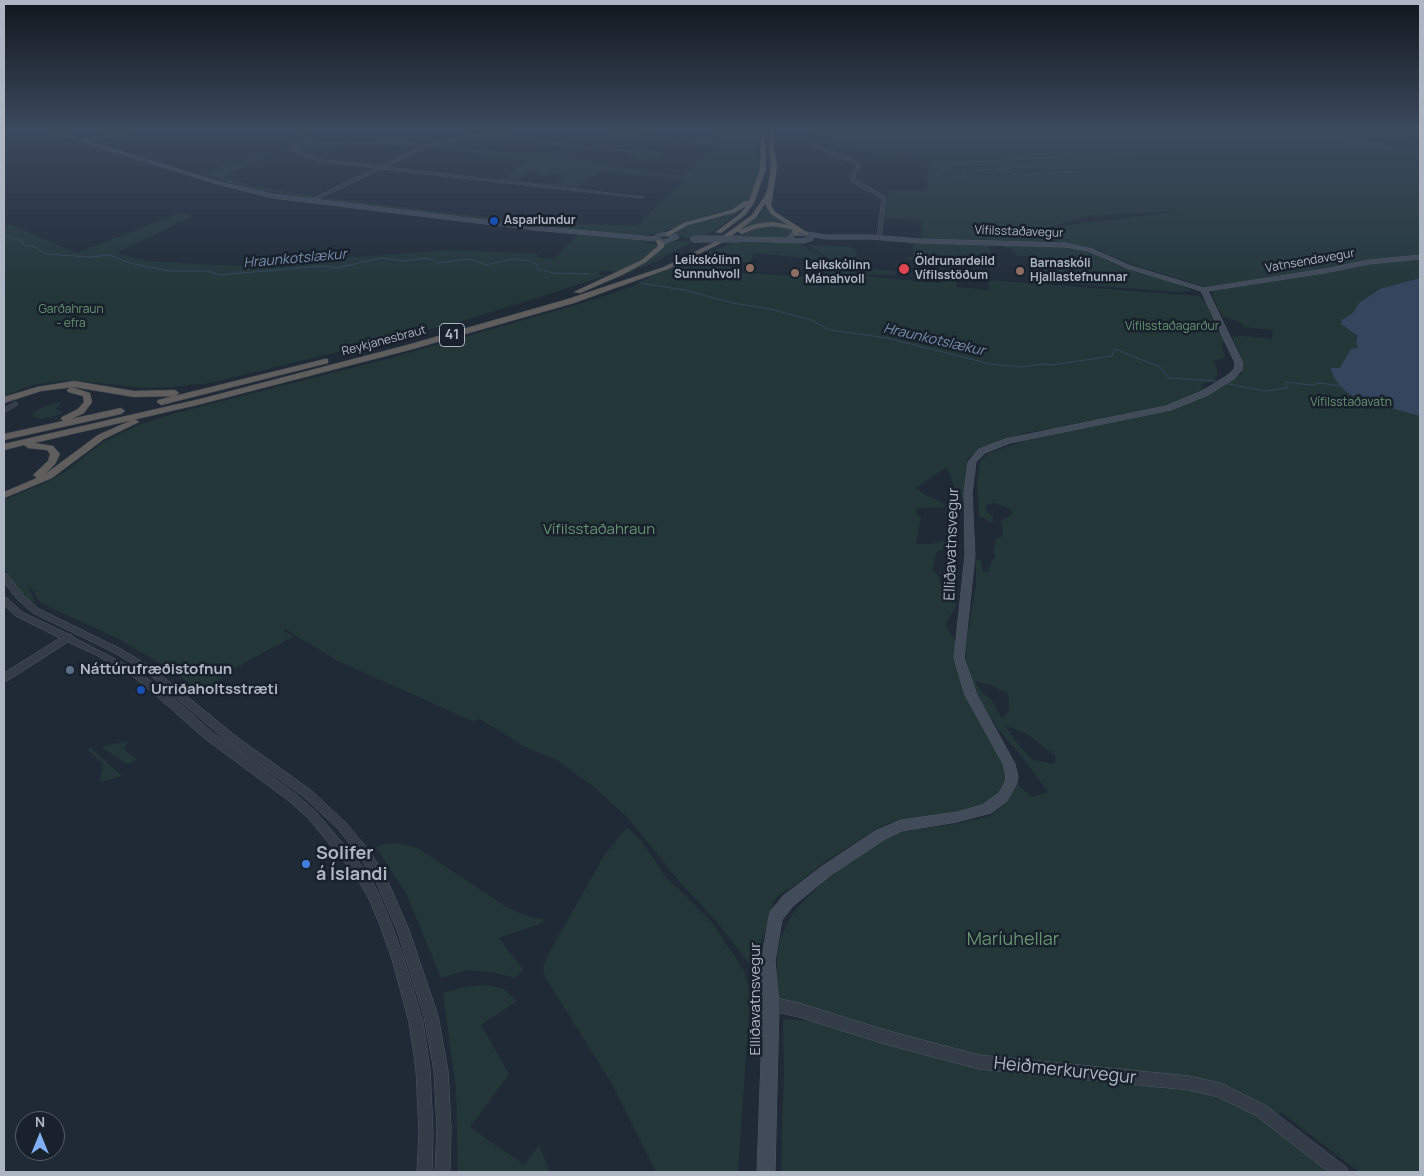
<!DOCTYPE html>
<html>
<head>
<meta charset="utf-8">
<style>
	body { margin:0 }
	#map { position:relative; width:1424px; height:1176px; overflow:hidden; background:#202a37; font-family:Manrope,sans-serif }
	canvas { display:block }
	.frame { position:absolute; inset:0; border:5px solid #aeb6c4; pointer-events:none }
	.north { position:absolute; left:15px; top:1111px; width:50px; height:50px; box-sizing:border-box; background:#19212c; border:1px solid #555d69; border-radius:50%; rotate:0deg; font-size:14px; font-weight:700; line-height:20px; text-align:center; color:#aeb6c4 }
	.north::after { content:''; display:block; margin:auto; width:18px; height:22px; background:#82aef5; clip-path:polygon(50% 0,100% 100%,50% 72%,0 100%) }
</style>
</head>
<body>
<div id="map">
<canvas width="1424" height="1176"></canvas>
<div class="frame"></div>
<div class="north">N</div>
</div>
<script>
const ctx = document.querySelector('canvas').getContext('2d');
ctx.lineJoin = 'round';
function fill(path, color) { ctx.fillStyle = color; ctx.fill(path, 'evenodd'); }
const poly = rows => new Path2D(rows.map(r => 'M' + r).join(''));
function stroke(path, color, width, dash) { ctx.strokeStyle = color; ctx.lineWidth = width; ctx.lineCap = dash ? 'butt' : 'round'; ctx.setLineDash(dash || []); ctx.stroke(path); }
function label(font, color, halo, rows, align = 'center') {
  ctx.font = font + ' Manrope,sans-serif'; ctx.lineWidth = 5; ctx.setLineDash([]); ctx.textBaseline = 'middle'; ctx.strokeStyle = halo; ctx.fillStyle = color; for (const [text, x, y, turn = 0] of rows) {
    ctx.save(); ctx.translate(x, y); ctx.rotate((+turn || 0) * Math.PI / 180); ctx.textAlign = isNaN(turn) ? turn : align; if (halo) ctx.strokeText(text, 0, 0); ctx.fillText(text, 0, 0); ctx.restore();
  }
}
fill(poly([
	[498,131,515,131,494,140,467,140,454,147,591,161,621,168,678,175,693,169,718,146,610,135,615,132,708,141,721,131,745,131,748,135,759,138,758,175,749,198,732,210,689,222,660,233,640,236,569,230,325,200,328,198,517,221,634,226,640,224,642,220,684,180,599,171,577,188,520,182,555,184,563,177,559,174,550,173,546,176,535,174,540,169,536,172,529,171,517,181,500,180,531,159,425,148],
	[814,131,1420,131,1420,142,1414,142,1415,144,1368,136,1351,136,1348,138,1420,150,1420,1172,1359,1172,1281,1112,1278,1117,1252,1099,1005,1062,777,1002,778,993,777,962,780,939,794,911,823,882,882,838,894,833,956,824,990,816,1009,800,1016,783,1031,797,1048,792,1018,752,997,728,980,701,966,668,966,642,976,585,976,560,979,559,981,561,983,572,986,573,988,572,990,564,996,556,994,553,996,538,1002,537,1003,530,1001,521,1013,514,1010,509,995,503,989,504,985,506,986,510,993,517,993,522,989,522,985,518,979,517,977,483,980,461,990,453,1024,441,1170,410,1209,394,1242,374,1244,363,1232,337,1242,336,1272,339,1273,330,1244,327,1242,323,1222,316,1212,295,1214,291,1379,263,1378,259,1366,261,1330,269,1205,287,1134,265,1098,250,1057,242,1059,228,1067,225,1182,211,1089,216,1049,227,1046,242,921,240,922,223,924,221,885,218,889,190,927,191,928,158,916,154,882,155,831,147,814,139,820,138,813,136],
	[975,681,991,685,1008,693,1009,711,1002,719,991,699,982,693],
	[1005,725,1029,735,1045,748,1055,756,1055,764,1033,760,1015,741],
	[308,132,311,132,305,135,313,143,374,141,395,137,424,145,414,147,380,144,348,144,297,150,295,143],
	[542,140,585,146,666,152,657,160,633,158,636,155,626,154,628,152,618,150,536,144],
	[288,150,290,151,269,156,221,177,253,186,321,197,310,198,244,187,187,168,207,173,224,168,216,165,230,161,238,163],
	[766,207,775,217,791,225,770,223,737,232,759,215],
	[742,208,718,229,701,238,684,238,671,233,684,226],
	[180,213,193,216,116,253,148,261,234,266,452,250,540,254,536,257,553,259,578,235,634,239,657,245,650,255,637,264,619,272,604,270,598,274,605,276,521,303,456,323,210,383,169,387,146,388,69,380,32,385,4,396,4,225,14,226,77,253],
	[774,225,789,228,794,231,783,238,732,238,752,229],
	[675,241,691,241,688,245,665,255,660,260,622,275,648,260,661,250,665,243],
	[737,241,797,242,829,261,759,253,753,255,750,263,733,262,729,272,822,278,826,265,896,271,896,274,893,275,863,274,862,276,941,283,941,280,956,281,957,287,989,290,988,280,1200,296,1204,302,1210,304,1228,341,1222,344,1225,358,1214,360,1217,371,1217,376,1214,377,1217,380,1200,385,1207,391,1166,407,1141,414,1025,433,985,446,967,459,965,500,954,487,947,467,916,488,927,496,942,502,945,507,917,508,916,513,921,518,916,542,917,544,933,544,942,540,952,545,953,549,940,550,936,553,933,570,939,577,941,585,955,601,956,607,947,621,946,627,957,643,957,656,1011,773,999,800,959,815,892,822,878,828,823,863,794,886,781,893,773,902,772,912,762,940,758,967,752,967,716,921,679,881,629,819,592,785,555,759,523,746,497,729,479,719,472,721,338,661,285,629,283,631,294,636,235,668,200,693,177,673,119,639,49,607,38,600,35,593,26,582,35,601,32,603,17,588,4,568,4,500,45,483,65,472,102,443,136,426,172,414,391,358,583,303,634,286,652,276],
	[913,243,989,245,992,256,986,256,987,261,926,255,927,261,903,259,913,256],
	[1003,244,1054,245,1086,250,1117,265,1167,279,1193,291,1178,292,1072,284,1067,275,1041,274,1026,267,1040,268,1038,259,1033,256,1017,256,1011,248,1004,248],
	[808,245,852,247,857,251,857,255,853,258,841,257,839,263,811,248],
	[58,402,61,403,55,409,62,412,59,415,42,419,33,417,33,413,39,409],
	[128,741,124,749,137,759,128,765,103,748,104,746],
	[91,748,122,776,100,782,103,764,87,749],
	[627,827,641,841,666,877,711,921,744,971,748,984,750,998,738,1172,656,1172,611,1082,545,977,543,967,549,953,605,854],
	[398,843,417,848,508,908,530,917,544,919,542,923,499,938,523,970,515,978,491,972,467,970,441,978,407,895,376,847,385,844],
	[487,985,504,989,517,1001,481,1025,509,1074,470,1127,524,1165,539,1145,550,1172,458,1172,456,1090,443,993,465,987],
	[783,1019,824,1022,942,1057,1212,1089,1286,1124,1348,1172,781,1172,784,1071]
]), '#233739');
fill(poly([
	[1420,278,1420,416,1356,398,1345,391,1335,379,1330,368,1340,368,1351,349,1358,348,1356,341,1358,336,1341,324,1342,320,1353,313,1359,303,1380,289]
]), '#34455e');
stroke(poly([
	[1073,155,1137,154],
	[1023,167,1038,166],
	[995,168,1021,175],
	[993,169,1020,167],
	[946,170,930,165,1070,156],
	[1023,175,1079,171],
	[957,180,965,178,963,173,965,172,991,169],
	[4,236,22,241,23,245,35,247,46,254,90,257,109,255,130,263,169,271,208,271,220,275,321,266,337,268,381,258,403,261,424,258,435,260,438,263,470,259,486,265,513,259,530,261,536,264,538,269,553,273,589,274],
	[640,283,684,290,733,303,770,309,811,320,830,330,887,338,990,364,1022,367,1043,364,1051,365,1112,356,1115,349,1160,367,1169,378,1216,381],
	[1229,384,1264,391,1287,388,1286,382,1310,385,1321,383,1341,386]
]), '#34455e', 1);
stroke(poly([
	[760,137,777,140]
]), '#353f4c', 4.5, [4.5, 2]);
const tertiary = poly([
	[128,131,133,131,83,143,81,142,128,131],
	[306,131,310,131,296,140,294,148,304,154,325,160,380,166,413,150,436,142,495,131,493,132,438,144,415,152,385,167,644,197,642,198,381,169,316,200,314,198,376,168,325,162,302,156,290,148,293,138,306,131],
	[744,131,748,131,753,135,762,137,760,138,751,137,744,131],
	[777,139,808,139,822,147,858,162,861,166,855,174,856,180,886,197,881,239,877,238,882,198,852,182,851,174,857,166,856,164,820,149,806,141,776,141,777,139],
	[15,402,18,404,17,405,4,413,4,408,15,402],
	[4,573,7,574,23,595,39,609,119,648,151,667,237,737,312,791,346,823,368,849,386,877,409,930,438,1016,448,1071,451,1128,450,1172,435,1172,437,1128,434,1071,424,1016,397,930,377,884,360,857,338,829,304,797,229,743,145,671,113,652,33,613,17,599,4,582,4,573],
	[4,597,7,598,22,612,68,634,72,635,73,637,136,670,176,700,212,732,297,795,316,812,363,867,377,890,390,920,404,959,423,1022,430,1069,433,1132,432,1172,417,1172,419,1132,416,1069,409,1022,392,959,378,920,368,897,355,875,308,818,289,801,204,738,168,706,130,674,96,655,68,642,7,681,4,681,4,673,60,638,16,616,4,605,4,597],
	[771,997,799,1003,885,1030,979,1055,1189,1076,1220,1083,1265,1105,1346,1167,1349,1172,1329,1172,1255,1115,1218,1097,1189,1090,979,1069,885,1044,799,1017,771,1011,766,1009,764,1004,766,999,771,997]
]);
const secondary = poly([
	[47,131,52,131,80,139,105,136,103,138,84,140,220,182,273,194,534,226,653,237,657,234,668,232,677,235,679,238,664,244,656,241,534,230,273,198,217,184,47,131],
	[661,236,668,236,673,237,664,240,659,238,661,236],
	[801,231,826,235,871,235,919,239,1066,243,1092,249,1131,266,1204,288,1324,269,1369,260,1420,255,1420,259,1369,264,1324,273,1208,291,1243,363,1242,370,1234,379,1208,395,1171,410,1010,443,985,453,976,462,972,493,975,555,964,658,977,695,1015,764,1018,777,1017,783,1007,801,991,813,957,822,902,831,885,839,831,875,793,906,782,920,775,961,779,1004,775,1172,757,1172,763,1004,761,961,770,912,783,896,821,867,875,831,901,820,957,812,982,805,999,793,1005,782,1006,777,1003,764,965,695,954,658,965,555,964,493,968,462,979,449,1005,439,1166,406,1202,391,1228,375,1234,369,1235,363,1201,291,1127,268,1088,251,1066,247,919,243,871,239,826,239,813,237,813,240,804,243,739,241,736,239,739,237,788,238,787,237,791,233,801,231],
	[795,235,807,236,808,238,796,239,793,237,795,235]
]);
const trunk = poly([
	[761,131,765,131,766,169,754,203,745,215,721,233,716,232,741,213,747,205,736,212,688,225,670,235,666,235,666,233,684,223,732,210,745,201,749,201,760,169,761,131],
	[770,131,774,131,773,145,777,167,771,205,775,212,808,233,808,235,799,232,798,235,794,235,791,229,773,226,757,228,741,234,738,231,719,244,668,269,574,303,413,349,201,404,34,443,53,446,60,454,55,464,44,475,98,435,132,420,135,419,139,422,104,439,52,478,4,498,4,492,37,478,33,475,48,461,50,454,47,450,28,448,24,445,4,450,4,444,200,399,407,345,568,299,664,267,715,242,752,215,765,196,768,187,771,167,769,145,770,131],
	[765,204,771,214,788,225,773,222,756,224,740,230,756,217,765,204],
	[656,240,660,240,664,243,664,247,646,262,622,275,580,293,574,292,642,260,658,246,656,240],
	[325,359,328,359,328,363,161,405,157,402,158,400,325,359],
	[74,381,134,391,175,390,179,393,175,396,134,397,74,387,41,391,4,403,4,397,37,387,74,381],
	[71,387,90,393,92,402,84,413,71,419,121,408,125,411,121,414,4,440,4,434,63,421,61,419,62,417,78,409,84,402,83,396,68,392,67,390,71,387]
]);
stroke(tertiary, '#515965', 1);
stroke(secondary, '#515965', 1);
stroke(trunk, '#3e4652', 1);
fill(tertiary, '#343c47');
fill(secondary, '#424b5a');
fill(trunk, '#605e5c');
const secondaryBridge = poly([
	[693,239,739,239]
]);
stroke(secondaryBridge, '#515965', 7, []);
stroke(secondaryBridge, '#424b5a', 6);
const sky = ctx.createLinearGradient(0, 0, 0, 295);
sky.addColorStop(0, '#12171e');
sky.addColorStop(0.44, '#3c4a5e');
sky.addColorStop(1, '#3c4a5e00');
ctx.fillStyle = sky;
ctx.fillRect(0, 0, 1424, 295);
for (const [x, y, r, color] of [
	[494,221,5,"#1a4fb4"],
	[750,268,5,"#8d6e63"],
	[904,269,6,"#e0444e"],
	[1020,271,5,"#8d6e63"],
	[795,273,5,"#8d6e63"],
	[70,670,5,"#5c6f8a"],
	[141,690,5,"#1a4fb4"],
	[306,864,5,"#3f7fe0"]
]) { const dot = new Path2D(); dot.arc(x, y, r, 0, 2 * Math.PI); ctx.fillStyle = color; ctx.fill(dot); stroke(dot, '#19212c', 2); }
label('bold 12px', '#aeb6c4', '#19212c', [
	["Asparlundur",504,221],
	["Leikskólinn",740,261,"right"],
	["Sunnuhvoll",740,275,"right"],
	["Öldrunardeild",915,262],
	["Vífilsstöðum",915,276],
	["Barnaskóli",1030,264],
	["Hjallastefnunnar",1030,278],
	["Leikskólinn",805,266],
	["Mánahvoll",805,280]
], 'left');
label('12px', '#aeb6c4', '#19212c', [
	["Vífilsstaðavegur",1019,232,2],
	["Vatnsendavegur",1310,261,-10],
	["Reykjanesbraut",384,341,-15]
]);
label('12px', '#669471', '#19212c', [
	["Garðahraun",71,310],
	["- efra",71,324],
	["Vífilsstaðagarður",1172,327],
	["Vífilsstaðavatn",1351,403]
]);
label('italic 14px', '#768dac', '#19212c', [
	["Hraunkotslækur",295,259,-5],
	["Hraunkotslækur",934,340,13]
]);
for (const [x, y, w] of [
	[452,335,25]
]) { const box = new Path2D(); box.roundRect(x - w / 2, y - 11.5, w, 23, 4); ctx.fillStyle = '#19212c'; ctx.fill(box); stroke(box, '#aeb6c4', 1); }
label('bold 14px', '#aeb6c4', null, [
	["41",452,335]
]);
label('15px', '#669471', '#19212c', [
	["Vífilsstaðahraun",599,530]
]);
label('15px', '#aeb6c4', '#19212c', [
	["Elliðavatnsvegur",952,544,-88],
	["Elliðavatnsvegur",756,999,-90]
]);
label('bold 15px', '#aeb6c4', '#19212c', [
	["Náttúrufræðistofnun",80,670],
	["Urriðaholtsstræti",151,690]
], 'left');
label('bold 18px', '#aeb6c4', '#19212c', [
	["Solifer",316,854],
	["á Íslandi",316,875]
], 'left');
label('18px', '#669471', '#19212c', [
	["Maríuhellar",1013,940]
]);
label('18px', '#aeb6c4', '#19212c', [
	["Heiðmerkurvegur",1065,1071,6]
]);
</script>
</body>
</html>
